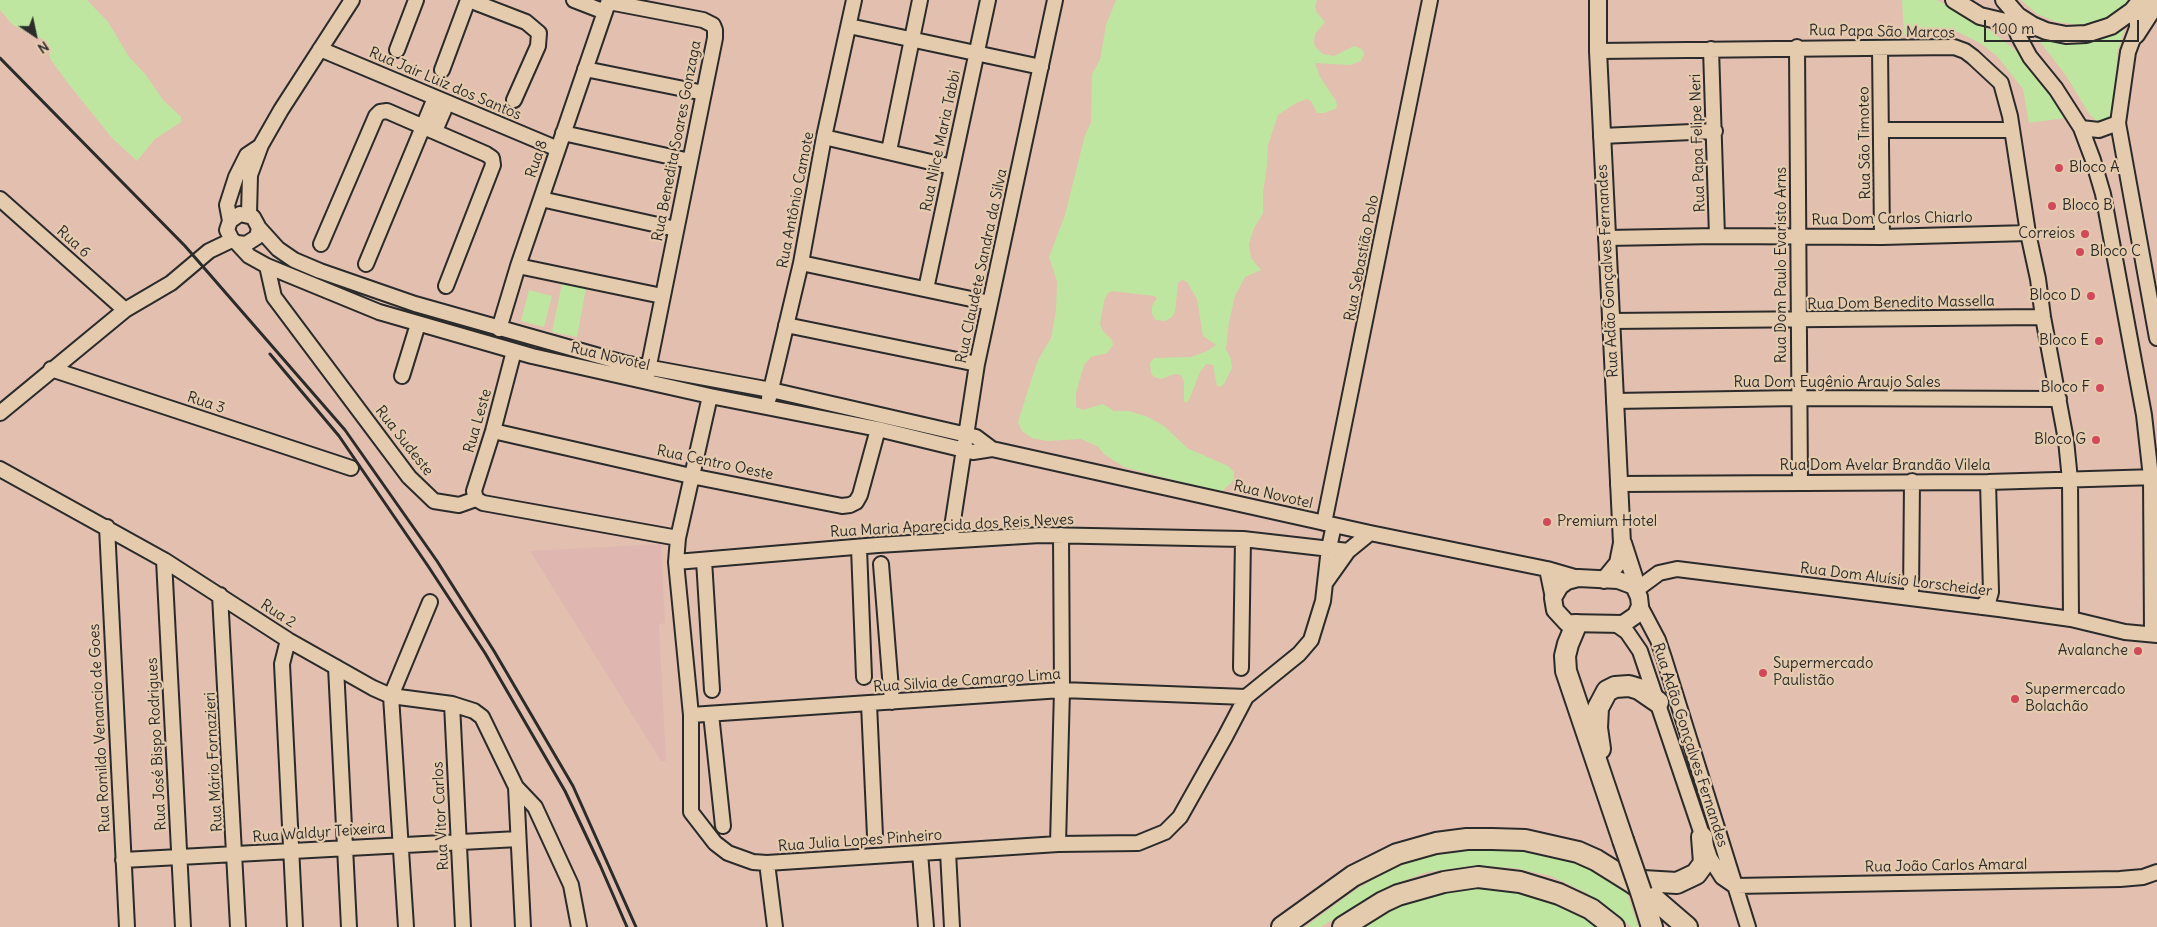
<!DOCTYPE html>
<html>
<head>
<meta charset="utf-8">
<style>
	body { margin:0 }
	#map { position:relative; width:2157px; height:927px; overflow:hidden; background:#e2bfaf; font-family:Delius,sans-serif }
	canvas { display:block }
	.north { position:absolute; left:10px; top:10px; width:50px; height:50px; -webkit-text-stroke:4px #e5cbad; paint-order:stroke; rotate:146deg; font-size:14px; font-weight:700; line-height:20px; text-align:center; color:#2b2b2b }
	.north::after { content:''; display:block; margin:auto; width:18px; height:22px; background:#2b2b2b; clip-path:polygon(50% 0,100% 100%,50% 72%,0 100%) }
	.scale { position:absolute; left:1984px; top:20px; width:155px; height:22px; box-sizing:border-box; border:2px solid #2b2b2b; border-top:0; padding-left:6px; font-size:15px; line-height:18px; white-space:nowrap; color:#2b2b2b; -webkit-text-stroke:4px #e5cbad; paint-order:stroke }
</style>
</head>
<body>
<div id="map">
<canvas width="2157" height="927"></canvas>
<div class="north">N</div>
<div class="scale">100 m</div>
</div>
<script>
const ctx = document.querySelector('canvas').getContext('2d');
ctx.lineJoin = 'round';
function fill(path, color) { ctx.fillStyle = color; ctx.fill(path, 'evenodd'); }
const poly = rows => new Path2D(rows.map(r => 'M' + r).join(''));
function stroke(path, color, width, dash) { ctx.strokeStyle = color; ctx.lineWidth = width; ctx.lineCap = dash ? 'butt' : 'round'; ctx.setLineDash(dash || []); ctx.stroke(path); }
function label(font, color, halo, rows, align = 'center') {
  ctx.font = font + ' Delius,sans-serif'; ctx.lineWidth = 4.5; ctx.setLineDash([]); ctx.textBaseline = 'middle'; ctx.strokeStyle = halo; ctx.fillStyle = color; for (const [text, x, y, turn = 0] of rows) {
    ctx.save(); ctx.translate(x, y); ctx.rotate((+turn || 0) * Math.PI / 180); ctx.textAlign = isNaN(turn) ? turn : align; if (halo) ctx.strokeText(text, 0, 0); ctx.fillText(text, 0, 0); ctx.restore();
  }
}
fill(poly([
	[661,544,665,623,659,624,666,761,661,761,530,551]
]), '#e0b7b0');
fill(poly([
	[0,0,87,0,108,22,129,57,146,75,163,100,181,117,181,122,155,139,137,161,112,138,67,82,51,60,46,41,13,25,0,10],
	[1116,0,1317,0,1315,6,1317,13,1325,22,1315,34,1314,43,1316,48,1323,54,1334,56,1354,46,1362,49,1364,54,1361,61,1350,65,1315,63,1320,77,1336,101,1337,106,1335,109,1324,113,1317,113,1311,101,1307,99,1296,103,1278,115,1268,145,1267,165,1263,193,1263,213,1254,228,1249,244,1251,258,1261,270,1245,277,1235,296,1229,322,1226,349,1231,359,1232,368,1224,384,1220,387,1217,386,1213,365,1206,364,1200,372,1189,400,1186,403,1184,401,1184,382,1181,375,1174,374,1161,379,1154,377,1151,373,1150,363,1154,358,1191,357,1207,351,1216,345,1203,336,1197,299,1187,282,1182,280,1178,283,1175,312,1172,317,1165,321,1156,320,1152,314,1152,306,1157,298,1154,296,1112,291,1108,293,1104,301,1100,324,1103,331,1112,340,1113,345,1107,353,1091,357,1084,365,1076,393,1076,407,1083,410,1103,404,1114,411,1129,411,1148,417,1164,426,1187,448,1228,466,1234,472,1234,480,1220,493,1218,499,1185,483,1124,467,1105,455,1097,446,1081,439,1047,441,1032,438,1022,431,1018,422,1037,362,1051,338,1056,311,1057,282,1049,257,1065,215,1085,135,1091,123,1092,74,1100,60,1106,25],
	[1902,0,1937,0,1991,31,2035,66,2072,117,2029,123,2023,89,1997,56,1980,43,1958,32,1904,35],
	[2021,0,2130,0,2120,10,2100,21,2079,25,2057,22,2037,14],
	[2120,24,2124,30,2117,53,2115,120,2108,123,2098,122,2090,115,2065,74,2037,38,2064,42],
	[562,283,586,288,577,337,552,332],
	[529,290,552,296,544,327,521,321],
	[1474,848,1523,849,1565,857,1599,870,1625,887,1638,927,1632,927,1587,893,1551,876,1515,868,1472,866,1427,872,1392,885,1320,927,1305,927,1354,891,1386,872,1422,857],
	[1477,886,1535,894,1579,914,1597,927,1355,927,1385,909,1420,896]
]), '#bfe6a1');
const minor = poly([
	[469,0,526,22,539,33,538,46,514,100],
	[574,0,605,12],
	[609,2,703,20,713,25,715,30,715,38,647,375],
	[2132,11,2137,22,2137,28,2128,52,2118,123,2157,338],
	[2011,17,2018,35,2030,57,2056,89,2081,128,2093,160,2103,194,2144,415,2151,477,2152,634],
	[849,26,1041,67],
	[1797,47,1800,482],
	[1880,48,1882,237],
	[320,49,558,149],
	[1711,49,1717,236],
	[397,50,416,0],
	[1598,51,1954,47,1965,51,1973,57,2001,83,2010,116,2028,233,2038,279,2043,317,2066,440,2070,480,2071,619],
	[585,69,704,93],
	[442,70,468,0],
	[2081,128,2099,130,2118,123],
	[1881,130,2012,130],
	[435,131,447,103],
	[563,133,690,161],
	[1601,136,1715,131],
	[824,137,952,167],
	[889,151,920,0],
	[0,199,125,310],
	[541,199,676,229],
	[249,214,250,175,261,145,281,110,352,0],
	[230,221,240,214,253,217,259,228,257,237,246,244,237,243,232,240,227,230,230,221,227,205,236,177,247,155,259,147],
	[259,228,278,249,294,260,320,271,415,304,624,363,771,390,976,437,992,449],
	[1606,238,1717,236,1882,237,2028,233],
	[237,243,249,256,267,266,379,312,532,356,710,396,878,429,973,452,992,449,1370,533,1547,569,1578,578],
	[321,244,376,116,380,112,387,111,486,154,492,158,493,165,446,286],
	[801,263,990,303],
	[366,264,435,98],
	[267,266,274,297,409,477,434,501,459,505,476,499],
	[518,266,662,296],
	[926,289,988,0],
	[1610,321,2043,317],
	[786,325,977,364],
	[499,329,518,266,609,0],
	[51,369,351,468],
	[402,376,418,324],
	[710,396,678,538,676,562,691,715,691,812,715,843,728,853,753,862,767,863,1058,844,1138,843,1165,832,1180,817,1225,737,1246,697,1299,654,1311,640,1323,601,1329,548,1334,525],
	[769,398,801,263,824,137,854,0],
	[1614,401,1798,398,2059,399],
	[0,413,125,310,171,283,209,251,232,240],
	[493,431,691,476,842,506,850,505,856,502,860,495,878,429],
	[0,469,164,560,288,640,373,688,391,696,452,704,474,711,482,717,516,787,535,807,571,885,579,927],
	[1618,484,1988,482,2157,477],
	[476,499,483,503,678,538],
	[476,499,474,491,493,431,514,351],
	[1324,523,1430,0],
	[107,527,127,927],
	[950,540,977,364,1055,0],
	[859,548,864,677],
	[164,560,183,927],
	[704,560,712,690],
	[676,562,878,545,1040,535,1243,539,1348,551],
	[881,564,892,702],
	[1547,569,1553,598],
	[1326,582,1348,551,1370,533],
	[1636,590,1659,573,1677,569,1999,609,2071,619,2125,632,2157,635],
	[220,595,238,927],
	[1911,598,1912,481],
	[1640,606,1658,640,1664,658,1748,927],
	[1981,607,1989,599,1991,592,1988,482],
	[1617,625,1627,632,1640,651,1710,858,1722,877,1735,886],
	[288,640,282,664,295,927],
	[336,667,349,927],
	[1241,668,1243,539],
	[452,704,463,927],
	[869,704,875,836],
	[711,714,723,826],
	[691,715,1062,690,1246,697],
	[516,787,523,927],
	[1058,844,1062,690,1061,535],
	[948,852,952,927],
	[920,853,926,927],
	[123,860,518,839],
	[767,863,775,927],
	[1735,886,2120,879,2143,877,2157,872],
	[406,927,391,696,430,602]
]);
const major = poly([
	[1598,0,1598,51,1622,543,1618,563,1604,580],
	[1954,0,1980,16,2031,28],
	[2004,0,2018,16,2032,25,2046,31,2066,35,2086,34,2111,26,2132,11,2141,0],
	[2136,35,2156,4],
	[1623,543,1634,577,1634,586],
	[1578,578,1618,580,1634,586,1639,597,1640,606,1636,615,1623,624,1567,623,1555,610,1553,598,1560,586,1567,581,1578,578]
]);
const highway = poly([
	[1576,625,1568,644,1565,656,1566,671,1623,840],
	[1600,749,1597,728,1598,708,1607,691,1615,687,1629,686,1639,689,1658,702],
	[1634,884,1643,881,1677,883,1696,874,1704,863,1702,837],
	[1641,892,1652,927],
	[1282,927,1353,876,1397,854,1436,843,1467,839,1492,839,1525,840,1578,852,1596,860,1644,890,1687,927],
	[1343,927,1383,902,1398,895,1444,882,1478,877,1520,882,1559,894,1591,909,1614,927]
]);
stroke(minor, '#2b2b2b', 18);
stroke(major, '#2b2b2b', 20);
stroke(highway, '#2b2b2b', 24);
stroke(minor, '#e5cbad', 14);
stroke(major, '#e5cbad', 16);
stroke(highway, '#e5cbad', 20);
stroke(poly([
	[0,58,185,246,345,430,437,561,494,651,573,786,636,927],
	[270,354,339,436,428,566,485,653,565,791,600,865,627,927]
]), '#2b2b2b', 3);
const highwayBridge = poly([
	[1623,840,1641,892]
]);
stroke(highwayBridge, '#2b2b2b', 24, []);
stroke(highwayBridge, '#e5cbad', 20);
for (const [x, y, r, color] of [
	[2059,168,5,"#d1495b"],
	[2052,206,5,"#d1495b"],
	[2085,234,5,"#d1495b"],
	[2080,252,5,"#d1495b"],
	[2091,296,5,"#d1495b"],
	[2099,341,5,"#d1495b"],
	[2100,388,5,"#d1495b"],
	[2096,440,5,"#d1495b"],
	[1547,522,5,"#d1495b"],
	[2138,651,5,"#d1495b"],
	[1763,673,5,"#d1495b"],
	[2015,699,5,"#d1495b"]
]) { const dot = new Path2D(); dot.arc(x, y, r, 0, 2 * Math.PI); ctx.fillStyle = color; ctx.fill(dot); stroke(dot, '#e5cbad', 2); }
label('15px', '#2b2b2b', '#e5cbad', [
	["Rua Papa São Marcos",1882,32,1],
	["Rua Jair Luiz dos Santos",445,84,23],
	["Rua Benedita Soares Gonzaga",677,141,-79],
	["Rua Nilce Maria Tabbi",941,141,-78],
	["Rua Papa Felipe Neri",1698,143,-92],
	["Rua São Timoteo",1865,143,-91],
	["Rua 8",537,159,-71],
	["Rua Antônio Camote",796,200,-79],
	["Rua Dom Carlos Chiarlo",1892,219,-1],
	["Rua 6",73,242,42],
	["Rua Sebastião Polo",1362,258,-79],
	["Rua Dom Paulo Evaristo Arns",1782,265,-90],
	["Rua Claudete Sandra da Silva",982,266,-78],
	["Rua Adão Gonçalves Fernandes",1608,271,-93],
	["Rua Dom Benedito Massella",1901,303,-1],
	["Rua Novotel",610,357,13],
	["Rua Dom Eugênio Araujo Sales",1837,383],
	["Rua 3",206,403,18],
	["Rua Leste",478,421,-74],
	["Rua Sudeste",404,441,52],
	["Rua Centro Oeste",715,463,12],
	["Rua Dom Avelar Brandão Vilela",1885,466],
	["Rua Novotel",1273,495,13],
	["Rua Maria Aparecida dos Reis Neves",952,526,-3],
	["Rua Dom Aluísio Lorscheider",1896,580,7],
	["Rua 2",278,614,33],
	["Rua Silvia de Camargo Lima",967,681,-4],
	["Rua Romildo Venancio de Goes",100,728,-93],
	["Rua José Bispo Rodrigues",157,744,-93],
	["Rua Adão Gonçalves Fernandes",1690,745,72],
	["Rua Mário Fornazieri",214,762,-93],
	["Rua Vitor Carlos",441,816,-93],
	["Rua Waldyr Teixeira",319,833,-4],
	["Rua Julia Lopes Pinheiro",860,841,-4],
	["Rua João Carlos Amaral",1946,866,-1]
]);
label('15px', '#2b2b2b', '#e5cbad', [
	["Bloco A",2069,168],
	["Bloco B",2062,206],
	["Correios",2075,234,"right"],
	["Bloco C",2090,252],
	["Bloco D",2081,296,"right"],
	["Bloco E",2089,341,"right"],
	["Bloco F",2090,388,"right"],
	["Bloco G",2086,440,"right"],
	["Premium Hotel",1557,522],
	["Avalanche",2128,651,"right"],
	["Supermercado",1773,664],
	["Paulistão",1773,681],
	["Supermercado",2025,690],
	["Bolachão",2025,707]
], 'left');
</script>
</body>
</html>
